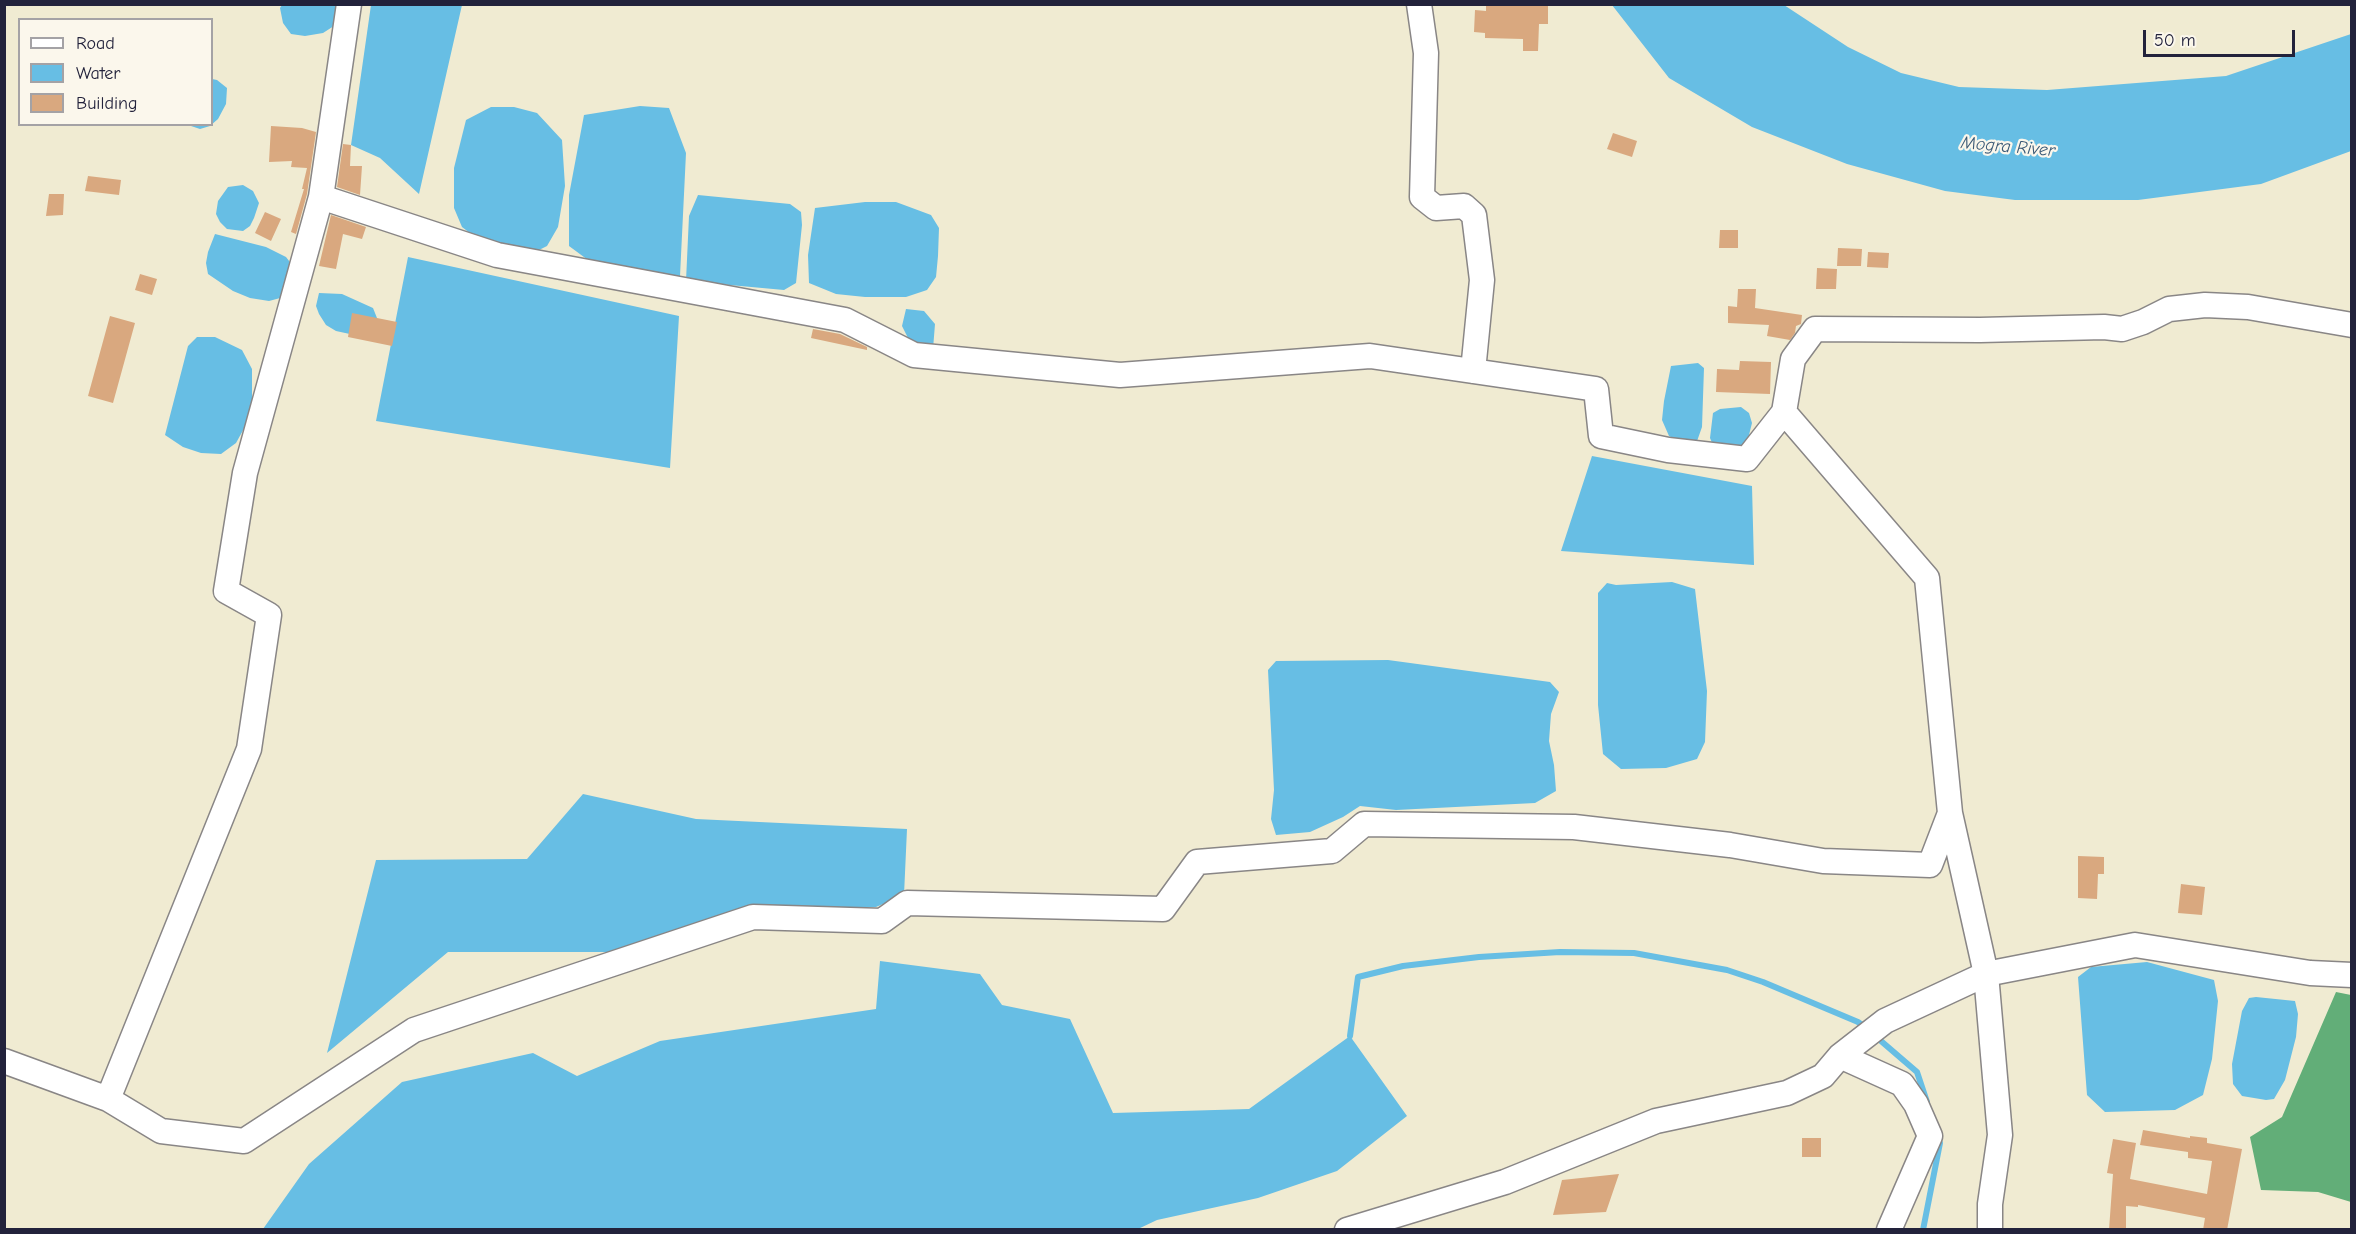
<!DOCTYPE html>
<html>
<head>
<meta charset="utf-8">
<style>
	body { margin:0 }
	#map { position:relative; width:2356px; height:1234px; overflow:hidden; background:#f0ebd2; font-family:"Comic Neue",sans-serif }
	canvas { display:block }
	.frame { position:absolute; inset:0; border:6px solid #22223b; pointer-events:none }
	.legend { position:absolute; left:18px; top:18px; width:195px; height:108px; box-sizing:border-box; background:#fbf7ec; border:2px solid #a4a2a5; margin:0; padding:8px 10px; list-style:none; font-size:18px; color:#22223b }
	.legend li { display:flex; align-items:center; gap:12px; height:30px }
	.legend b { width:30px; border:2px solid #a4a2a5 }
	.scale { position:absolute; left:2143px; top:30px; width:152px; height:27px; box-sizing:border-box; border:3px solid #22223b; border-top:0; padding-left:8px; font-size:18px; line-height:21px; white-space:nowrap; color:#22223b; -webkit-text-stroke:4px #fbf7ec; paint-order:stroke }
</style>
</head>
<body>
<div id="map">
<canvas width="2356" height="1234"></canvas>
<div class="frame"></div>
<ul class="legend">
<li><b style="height:8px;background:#fff"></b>Road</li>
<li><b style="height:16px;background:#67bee4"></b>Water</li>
<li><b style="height:16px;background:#d9a87f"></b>Building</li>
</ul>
<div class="scale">50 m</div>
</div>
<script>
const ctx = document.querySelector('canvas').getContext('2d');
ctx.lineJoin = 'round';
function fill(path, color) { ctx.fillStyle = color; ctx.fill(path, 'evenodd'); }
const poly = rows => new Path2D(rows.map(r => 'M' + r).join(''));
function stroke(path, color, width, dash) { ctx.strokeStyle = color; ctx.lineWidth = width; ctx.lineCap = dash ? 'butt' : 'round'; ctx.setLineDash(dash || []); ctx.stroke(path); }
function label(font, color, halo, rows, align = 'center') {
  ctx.font = font + ' "Comic Neue",sans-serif'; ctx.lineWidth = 4.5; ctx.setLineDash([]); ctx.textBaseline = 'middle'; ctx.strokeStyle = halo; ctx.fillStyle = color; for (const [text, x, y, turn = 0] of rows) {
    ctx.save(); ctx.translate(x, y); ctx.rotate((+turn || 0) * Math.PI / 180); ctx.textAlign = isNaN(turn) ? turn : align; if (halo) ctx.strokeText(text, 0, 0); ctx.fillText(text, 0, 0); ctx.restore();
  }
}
fill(poly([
	[2336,992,2351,995,2351,1202,2318,1192,2261,1190,2250,1137,2282,1117]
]), '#62ae78');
fill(poly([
	[282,5,338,5,337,24,323,33,305,36,291,34,283,23,280,8],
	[371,5,462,5,419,194,380,158,351,145],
	[1612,5,1784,5,1848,47,1901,73,1959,87,2047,90,2226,76,2351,34,2351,151,2261,184,2138,200,2015,200,1945,191,1847,164,1752,127,1669,78],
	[212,79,217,80,227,88,226,104,218,119,210,126,200,129,188,125,212,124],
	[640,106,669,108,686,153,680,276,657,277,588,260,569,246,569,195,584,115],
	[491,107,514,107,537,113,562,140,565,186,558,227,547,246,531,254,483,243,462,227,454,208,454,168,466,120],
	[243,185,253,191,259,203,254,218,250,226,243,231,227,229,220,222,216,214,218,201,228,187],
	[698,195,790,204,801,212,802,225,796,283,784,290,686,281,689,216],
	[865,202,896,202,931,215,939,228,938,256,936,277,927,290,906,297,865,297,836,294,809,283,808,255,815,208],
	[215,234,266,247,286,257,296,270,284,297,269,301,250,298,233,291,208,274,206,263,208,252],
	[408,257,679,316,670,468,376,421],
	[319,293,342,294,373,308,377,318,359,336,336,331,326,325,319,314,316,306],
	[906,309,924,311,935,324,933,349,910,342,902,326],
	[197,337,215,337,242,350,252,369,252,414,236,443,221,454,201,453,183,447,165,435,188,346],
	[1698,363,1704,368,1702,427,1696,444,1684,445,1669,436,1662,420,1664,401,1671,366],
	[1741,407,1749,413,1752,423,1748,439,1741,446,1713,445,1710,438,1713,413,1720,409],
	[1592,456,1752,486,1754,565,1561,551],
	[1672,582,1695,589,1707,691,1705,742,1697,759,1666,768,1621,769,1603,754,1598,705,1598,593,1607,583,1616,585],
	[1388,660,1550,682,1559,692,1551,714,1549,741,1554,765,1556,791,1535,803,1396,810,1360,806,1343,817,1310,832,1276,835,1271,819,1274,790,1268,670,1276,661],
	[583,794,696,819,907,829,904,895,876,907,719,916,608,952,448,952,327,1053,376,860,527,859],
	[880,961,980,974,1002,1005,1070,1019,1113,1113,1249,1109,1350,1036,1407,1116,1337,1171,1258,1198,1157,1220,1138,1229,263,1229,309,1164,402,1082,533,1053,577,1076,660,1041,876,1009],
	[2147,962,2214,980,2218,1001,2212,1059,2203,1095,2175,1110,2105,1112,2087,1095,2078,977,2091,967],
	[2256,997,2295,1001,2298,1014,2296,1037,2285,1080,2274,1099,2266,1100,2242,1096,2233,1084,2232,1064,2242,1011,2249,998]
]), '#67bee4');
stroke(poly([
	[1874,1035,1917,1072,1927,1102],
	[1350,1036,1358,977,1403,966,1479,957,1560,952,1634,953,1727,970,1763,982,1858,1022,1866,1028],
	[1923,1230,1940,1143,1938,1138]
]), '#67bee4', 6);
fill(poly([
	[1486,4,1548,6,1548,24,1539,24,1538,51,1523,51,1523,39,1485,38,1485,33,1474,32,1475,10,1486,11],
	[271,126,302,128,316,132,307,194,296,234,291,232,304,189,302,189,307,168,291,167,292,161,269,162],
	[1613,133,1637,141,1632,157,1607,149],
	[343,144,351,145,350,166,362,166,360,195,337,187],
	[88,176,121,180,119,195,85,191],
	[49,194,64,194,63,215,46,216],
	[265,212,281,219,271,241,255,233],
	[331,215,366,227,362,239,343,234,336,269,319,266],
	[1720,230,1738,230,1738,248,1719,248],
	[1838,248,1862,249,1861,266,1837,266],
	[1868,252,1889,253,1888,268,1867,267],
	[1817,268,1837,269,1836,289,1816,289],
	[140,274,157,279,152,295,135,290],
	[1738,289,1756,289,1755,308,1802,315,1801,324,1796,326,1795,333,1790,340,1767,336,1769,325,1728,323,1728,306,1737,307],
	[352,313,397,322,392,346,348,337],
	[110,316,135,323,113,403,88,396],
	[813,329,840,334,867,347,867,350,811,338],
	[1740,361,1771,362,1770,394,1716,392,1717,369,1739,370],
	[2078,856,2104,857,2104,874,2098,874,2097,899,2078,898],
	[2181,884,2205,887,2202,915,2178,913],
	[2143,1130,2190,1138,2190,1136,2207,1138,2207,1143,2242,1149,2227,1230,2203,1230,2205,1218,2138,1205,2138,1207,2126,1206,2126,1230,2109,1230,2113,1174,2107,1173,2113,1139,2136,1143,2130,1179,2207,1194,2212,1161,2188,1158,2188,1152,2140,1145],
	[1802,1138,1821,1138,1821,1157,1802,1157],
	[1619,1174,1606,1212,1553,1215,1562,1180]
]), '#d9a87f');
const minor = poly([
	[1419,4,1426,53,1422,197,1436,208,1464,206,1474,215,1482,280,1473,371],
	[321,197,349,4],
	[1784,412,1793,359,1815,329,1980,330,2104,327,2122,329,2143,322,2169,309,2205,305,2248,307,2352,325],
	[1840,1056,1902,1084,1916,1104,1930,1136,1889,1230],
	[4,1061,108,1099,161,1131,244,1141,414,1030,753,917,882,921,907,903,1163,909,1197,862,1332,851,1364,824,1574,827,1730,845,1823,861,1930,865,1950,813,1986,974,2000,1135,1990,1204,1990,1230],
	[108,1099,249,749,269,615,226,591,245,473,321,197,497,255,845,320,914,355,1120,375,1370,356,1596,389,1601,436,1668,450,1747,459,1784,412,1927,578,1950,813],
	[1347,1230,1505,1182,1656,1121,1787,1093,1823,1076,1840,1056,1885,1021,1986,974,2135,945,2310,973,2352,975]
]);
stroke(minor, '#898686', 27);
stroke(minor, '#fff', 24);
label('italic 18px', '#3a5976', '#fbf7ec', [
	["Mogra River",2008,147,5]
]);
</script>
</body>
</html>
